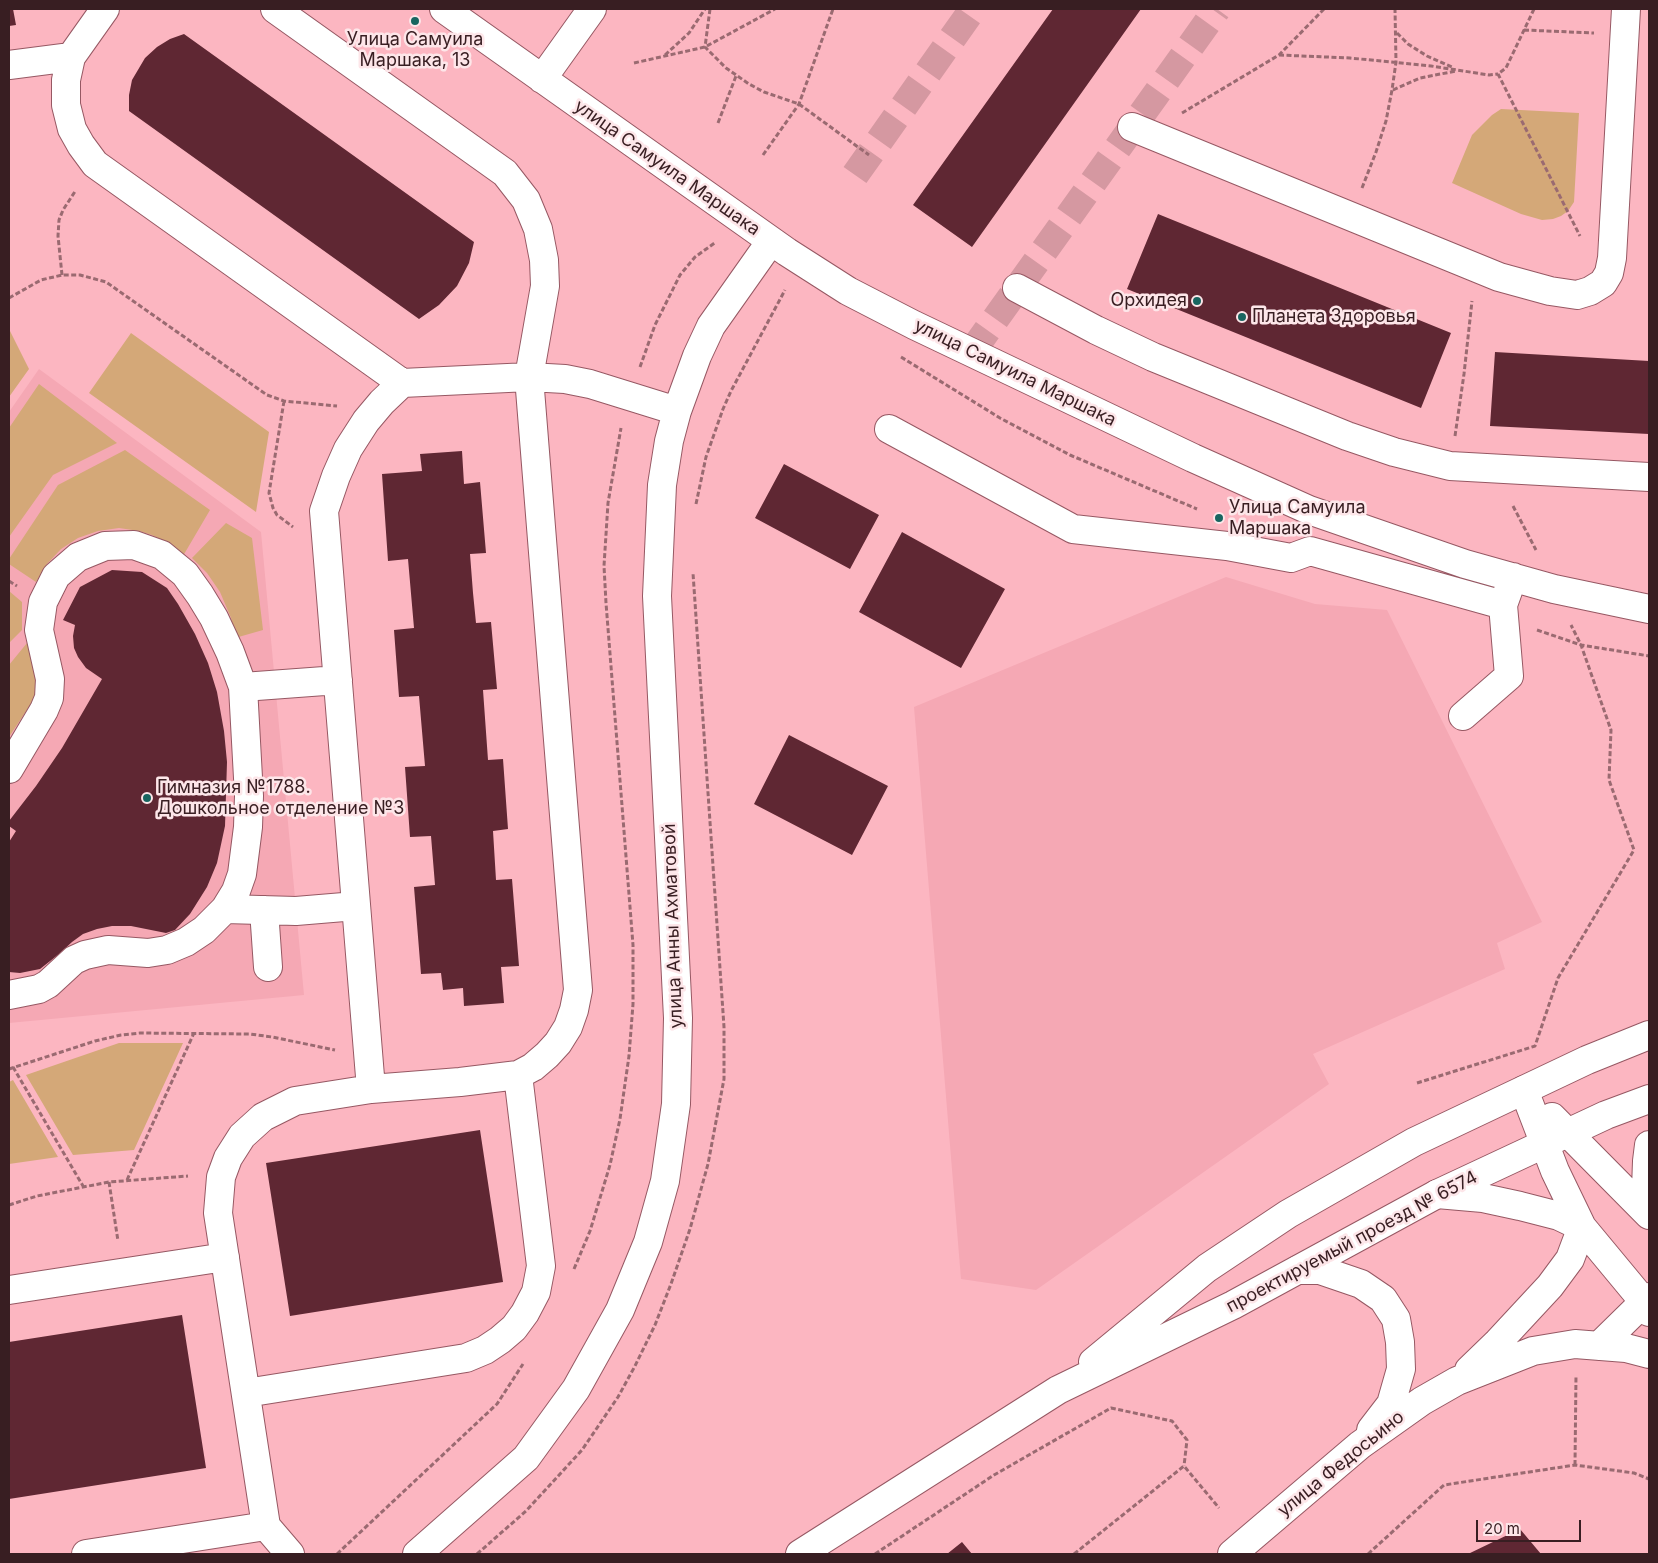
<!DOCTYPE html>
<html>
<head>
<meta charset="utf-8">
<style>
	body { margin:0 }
	#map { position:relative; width:1658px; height:1563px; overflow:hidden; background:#fcb6c1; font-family:Inter,sans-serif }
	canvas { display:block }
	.frame { position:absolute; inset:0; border:10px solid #381e22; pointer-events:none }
	.scale { position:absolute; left:1476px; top:1520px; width:105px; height:22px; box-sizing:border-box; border:2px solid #381e22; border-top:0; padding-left:6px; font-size:15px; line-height:18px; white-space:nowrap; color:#381e22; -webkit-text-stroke:4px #fde6e9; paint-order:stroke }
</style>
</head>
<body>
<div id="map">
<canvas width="1658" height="1563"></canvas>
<div class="frame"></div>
<div class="scale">20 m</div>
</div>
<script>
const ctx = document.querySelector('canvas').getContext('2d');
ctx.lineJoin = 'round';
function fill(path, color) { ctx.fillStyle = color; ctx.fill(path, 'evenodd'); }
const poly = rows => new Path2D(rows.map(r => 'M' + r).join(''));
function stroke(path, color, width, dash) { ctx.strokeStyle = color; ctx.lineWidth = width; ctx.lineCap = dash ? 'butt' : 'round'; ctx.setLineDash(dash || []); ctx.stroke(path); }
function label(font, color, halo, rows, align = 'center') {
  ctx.font = font + ' Inter,sans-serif'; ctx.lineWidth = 5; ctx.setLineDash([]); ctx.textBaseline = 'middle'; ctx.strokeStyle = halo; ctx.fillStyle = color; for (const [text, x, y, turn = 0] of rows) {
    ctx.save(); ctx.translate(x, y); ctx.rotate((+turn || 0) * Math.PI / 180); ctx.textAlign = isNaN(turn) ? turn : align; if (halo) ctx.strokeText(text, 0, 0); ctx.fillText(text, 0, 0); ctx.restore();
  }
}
fill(poly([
	[39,369,261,532,304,995,9,1023,9,412],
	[1226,577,1315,604,1387,610,1542,922,1497,943,1505,969,1313,1054,1329,1084,1036,1290,961,1279,914,707]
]), '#f5a8b4');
fill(poly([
	[1501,109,1579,113,1574,202,1568,211,1561,216,1553,219,1542,220,1521,214,1452,183,1472,135,1492,115],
	[9,329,29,369,9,397],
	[131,333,269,432,256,512,89,393],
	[39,384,117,443,53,475,9,537,9,428],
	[125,450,210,510,183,556,166,542,152,535,139,531,119,528,98,531,78,538,61,549,47,564,36,582,9,564,9,559,58,485],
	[226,523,252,538,263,630,235,638,231,618,220,592,207,573,192,558],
	[9,591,22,602,22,630,9,643],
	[27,643,35,656,38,693,9,737,9,665],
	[119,1043,183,1043,134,1150,73,1155,26,1075],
	[13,1080,58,1157,9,1164,9,1082]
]), '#d4a878');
fill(poly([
	[9,9,13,9,16,25,9,26],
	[1053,9,1141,9,972,247,913,205],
	[184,34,474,242,469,263,457,286,439,305,419,319,129,111,129,95,132,80,145,58,157,47,170,39],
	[1158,214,1451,333,1421,408,1127,289],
	[1495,352,1649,361,1649,434,1490,426],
	[462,451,464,484,480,482,486,553,470,554,473,593,476,623,491,622,497,689,483,690,488,760,503,759,508,829,493,831,496,880,512,879,519,966,501,967,504,1003,464,1006,463,988,443,990,441,973,421,974,414,887,435,885,431,836,410,837,405,767,425,766,419,696,399,697,394,630,414,628,408,559,388,561,382,474,422,471,420,454],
	[784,464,879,515,850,569,755,518],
	[902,532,1005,589,961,668,859,612],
	[112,570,142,572,167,588,178,604,195,634,208,663,217,692,224,731,227,762,225,826,217,863,207,887,190,914,175,930,166,933,131,926,112,926,97,929,83,934,72,942,59,954,40,969,20,973,9,972,9,842,16,831,9,826,9,821,36,786,62,748,102,679,86,668,78,657,74,648,73,636,75,625,63,620,80,587],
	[789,735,888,786,852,855,754,804],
	[480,1130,503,1282,290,1316,266,1163],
	[182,1315,206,1468,9,1499,9,1342],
	[1520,1529,1541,1554,1468,1554],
	[962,1542,972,1554,947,1554]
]), '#5f2733');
stroke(poly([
	[855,175,973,9],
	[971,353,1217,9]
]), '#d598a1', 28, [28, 14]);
const minor = poly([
	[105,9,71,57,66,80,66,105,72,129,81,145,95,164,402,383,529,377,565,379,590,384,677,411],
	[444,9,787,252,848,291,914,325,1193,458,1309,510,1465,564,1554,589,1649,609],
	[9,65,71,57],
	[542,79,592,9],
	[1132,127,1499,277,1550,291,1577,295,1590,291,1603,283,1609,273,1612,258,1626,9],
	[1017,288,1096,330,1153,357,1347,436,1394,452,1450,466,1649,477],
	[889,429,1073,529,1227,546,1291,558,1310,551,1503,605,1513,577],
	[243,687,338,680],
	[1463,716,1509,676,1503,605],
	[9,769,44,710,49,698,50,679,39,630,43,602,56,576,78,557,105,546,134,545,162,555,185,574,200,595,214,618,230,652,243,687,249,796,248,827,242,874,236,891,225,909],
	[264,910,268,967],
	[9,995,39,989,48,984,74,960,85,955,108,950,148,953,167,950,186,942,204,930,225,909,296,911,356,906],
	[371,1089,324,511,336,476,348,449,366,421,382,402,402,383],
	[1524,1090,1555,1171,1582,1227,1645,1303,1649,1312],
	[1552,1117,1649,1215],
	[1437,1194,1483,1198,1520,1206,1559,1216,1582,1227],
	[1648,1213,1646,1189,1647,1161,1649,1145],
	[1298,1270,1320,1270,1361,1284,1383,1299,1396,1319,1400,1342,1401,1369,1391,1404,1371,1430],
	[9,1290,225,1257],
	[1599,1346,1649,1297],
	[1469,1370,1498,1342,1550,1286,1570,1259,1582,1227],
	[246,1393,466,1358,485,1350,500,1340,514,1328,525,1313,536,1292,541,1266,518,1075],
	[266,1526,218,1213,221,1177,228,1158,242,1136,263,1117,295,1101,371,1089,460,1082,518,1075,533,1067,547,1055,558,1043,568,1027,574,1010,578,990,529,377,545,286,544,260,538,229,526,200,505,173,275,9],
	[86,1554,266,1526,290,1554],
	[417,1554,526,1458,576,1389,620,1310,648,1242,665,1181,676,1104,678,1018,657,596,662,485,669,441,677,411,697,356,711,326,771,241],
	[1232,1554,1360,1445,1422,1401,1457,1381,1533,1351,1575,1344,1626,1348,1649,1354]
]);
const major = poly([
	[1093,1362,1207,1268,1288,1214,1414,1142,1587,1060,1649,1035],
	[800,1554,1058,1390,1233,1305,1437,1194,1606,1115,1649,1099]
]);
stroke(minor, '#965863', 30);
stroke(major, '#965863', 30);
stroke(poly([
	[710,9,705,47,726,68,749,84,764,92,799,104,869,155],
	[1534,9,1506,68,1498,74,1580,236],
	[1524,30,1594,33],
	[1397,33,1408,44,1427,56,1452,67],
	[665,55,689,33,705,9],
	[1279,55,1350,58,1431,66,1489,75,1498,74],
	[634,63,705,47,775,9],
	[1393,90,1420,78,1456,71],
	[1182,113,1279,55,1324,9],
	[718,123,736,76],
	[763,155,799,104,833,9],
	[1362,188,1376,152,1386,121,1392,90,1396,62,1395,9],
	[62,275,58,236,59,220,63,210,76,190],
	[9,298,41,280,62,275,80,275,106,282,267,395,284,401,337,406],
	[901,357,1000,418,1070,455,1197,509],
	[640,367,655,325,680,275,695,257,716,242],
	[284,401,269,493,273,508,277,515,293,527],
	[1455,436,1464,374,1472,301],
	[696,504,706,457,723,409,731,391,785,290],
	[1513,506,1536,550],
	[9,581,17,586],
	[1537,630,1581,645,1649,656],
	[13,1067,83,1186],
	[9,1069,95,1041,121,1035,140,1033,250,1034,272,1037,335,1050],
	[1417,1083,1535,1046,1558,978,1634,850,1609,780,1611,730,1581,645,1571,625],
	[127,1180,194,1033],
	[109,1182,118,1241],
	[9,1205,37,1196,109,1182,188,1176],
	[574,1269,590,1231,610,1165,620,1119,629,1056,633,1004,633,945,606,603,604,566,608,503,621,428],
	[1575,1465,1576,1375],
	[337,1554,497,1404,523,1364],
	[477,1554,526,1511,582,1450,618,1397,635,1366,655,1325,671,1284,690,1229,708,1164,724,1079,724,1027,693,573],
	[875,1554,994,1475,1111,1408,1172,1421,1187,1440,1184,1466],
	[1074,1554,1184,1466,1219,1508],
	[1368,1554,1444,1485,1575,1465,1634,1473,1649,1479]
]), '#9a6a71', 3, [5, 2.5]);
stroke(minor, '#fff', 28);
stroke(major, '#fff', 28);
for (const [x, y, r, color] of [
	[415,21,5,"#186560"],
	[1197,301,5,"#186560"],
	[1242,317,5,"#186560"],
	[1219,518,5,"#186560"],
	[147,798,5,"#186560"]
]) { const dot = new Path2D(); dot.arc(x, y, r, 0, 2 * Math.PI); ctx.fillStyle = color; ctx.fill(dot); stroke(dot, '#fde6e9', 2); }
label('18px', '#381e22', '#fde6e9', [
	["Улица Самуила",415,40,"center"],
	["Маршака, 13",415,61,"center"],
	["Орхидея",1187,301,"right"],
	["Планета Здоровья",1252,317],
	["Улица Самуила",1229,508],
	["Маршака",1229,529],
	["Гимназия №1788.",157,788],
	["Дошкольное отделение №3",157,809]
], 'left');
label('18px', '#381e22', '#fde6e9', [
	["улица Самуила Маршака",667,168,35],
	["улица Самуила Маршака",1015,373,26],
	["улица Анны Ахматовой",673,926,-92],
	["проектируемый проезд № 6574",1352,1242,-28],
	["улица Федосьино",1341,1464,-39]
]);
</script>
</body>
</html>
